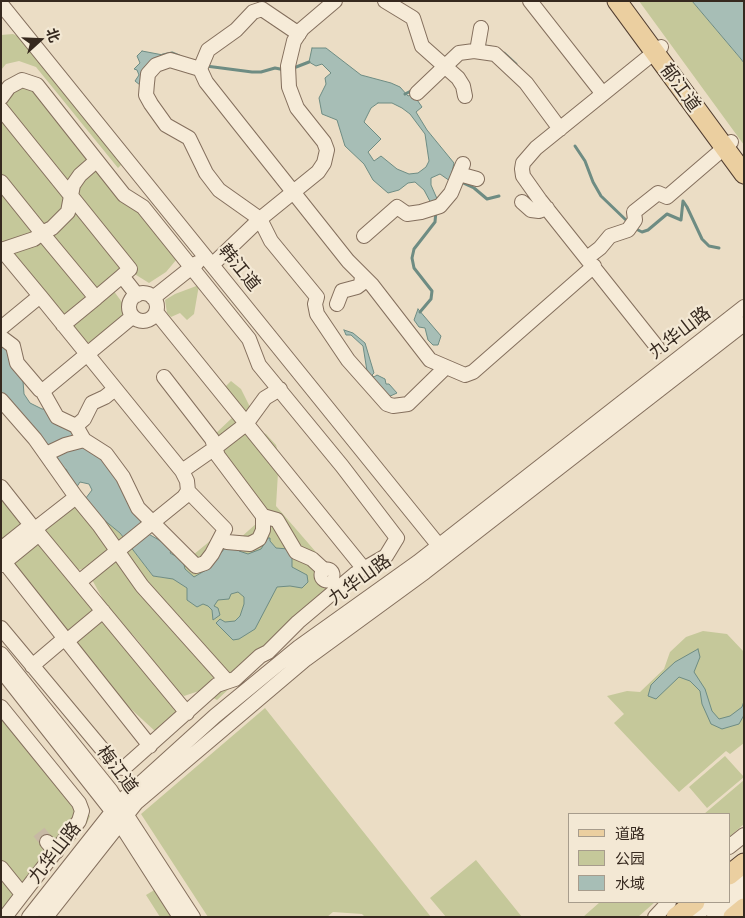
<!DOCTYPE html>
<html>
<head>
<meta charset="utf-8">
<style>
	body { margin:0 }
	#map { position:relative; width:745px; height:918px; overflow:hidden; background:#ebddc5; font-family:Literata,"Noto Sans SC",serif }
	canvas { display:block }
	.frame { position:absolute; inset:0; border:2px solid #36291f; pointer-events:none }
	.legend { position:absolute; left:568px; top:813px; width:162px; height:90px; box-sizing:border-box; background:#f3e8d4; border:1px solid #a79c8c; margin:0; padding:6px 9px; list-style:none; font-size:15px; color:#36291f }
	.legend li { display:flex; align-items:center; gap:10px; height:25px }
	.legend b { width:25px; border:1px solid #a79c8c }
	.north { position:absolute; left:15px; top:15px; width:50px; height:50px; -webkit-text-stroke:4px #f3e8d4; paint-order:stroke; rotate:70deg; font-size:14px; font-weight:700; line-height:20px; text-align:center; color:#36291f }
	.north::after { content:''; display:block; margin:auto; width:18px; height:22px; background:#36291f; clip-path:polygon(50% 0,100% 100%,50% 72%,0 100%) }
</style>
</head>
<body>
<div id="map">
<canvas width="745" height="918"></canvas>
<div class="frame"></div>
<ul class="legend">
<li><b style="height:6px;background:#ebcfa0"></b>道路</li>
<li><b style="height:14px;background:#c5c89a"></b>公园</li>
<li><b style="height:14px;background:#a7beb6"></b>水域</li>
</ul>
<div class="north">北</div>
</div>
<script>
const ctx = document.querySelector('canvas').getContext('2d');
ctx.lineJoin = 'round';
function fill(path, color) { ctx.fillStyle = color; ctx.fill(path, 'evenodd'); }
const poly = rows => new Path2D(rows.map(r => 'M' + r).join(''));
function stroke(path, color, width, dash) { ctx.strokeStyle = color; ctx.lineWidth = width; ctx.lineCap = dash ? 'butt' : 'round'; ctx.setLineDash(dash || []); ctx.stroke(path); }
function label(font, color, halo, rows, align = 'center') {
  ctx.font = font + ' Literata,"Noto Sans SC",serif'; ctx.lineWidth = 4.5; ctx.setLineDash([]); ctx.textBaseline = 'middle'; ctx.strokeStyle = halo; ctx.fillStyle = color; for (const [text, x, y, turn = 0] of rows) {
    ctx.save(); ctx.translate(x, y); ctx.rotate((+turn || 0) * Math.PI / 180); ctx.textAlign = isNaN(turn) ? turn : align; if (halo) ctx.strokeText(text, 0, 0); ctx.fillText(text, 0, 0); ctx.restore();
  }
}
fill(poly([
	[639,1,692,1,744,63,744,145],
	[13,34,24,39,124,162,118,168,36,67,19,61,6,64,1,70,1,35],
	[17,86,34,88,177,259,166,272,149,283,133,273,113,290,124,305,127,316,91,342,84,342,1,239,1,104],
	[199,285,194,314,187,320,180,313,171,317,167,313,165,300,175,294],
	[231,381,241,389,250,407,244,417,258,431,266,434,276,445,279,456,276,506,341,581,265,649,233,674,224,673,132,566,133,560,125,553,98,515,120,533,153,576,165,578,221,532,239,539,267,514,221,456,214,435,233,417,223,389],
	[1,481,181,713,156,732,119,698,1,551],
	[75,501,233,685,217,700,210,696,208,688,184,696,173,688,139,642,132,634,127,636,116,623,90,576,91,567,78,570,40,529],
	[703,631,727,634,744,652,744,743,730,754,726,751,679,792,614,723,624,714,607,696,627,691,640,692,664,669,670,652,686,637],
	[1,704,90,816,87,823,14,917,1,917],
	[265,708,431,917,365,917,362,914,333,912,327,917,208,917,141,814],
	[725,756,744,777,707,808,689,787],
	[744,780,744,824,729,837,729,814,704,814],
	[476,860,522,917,446,917,430,898],
	[156,889,174,917,160,917,146,895],
	[600,902,655,902,638,917,583,917]
]), '#c5c89a');
const water = poly([
	[692,1,744,1,744,63,741,59,692,1],
	[312,48,326,48,361,75,391,83,400,87,408,96,413,94,422,107,416,112,427,130,454,163,450,181,440,174,431,178,431,185,438,201,432,205,424,190,415,182,408,183,399,190,388,193,373,180,364,164,345,146,337,120,322,114,319,98,326,84,325,78,331,73,322,64,316,66,309,62,312,48],
	[378,103,392,103,402,108,410,114,425,134,429,161,426,167,418,173,409,174,397,169,381,156,374,161,368,152,381,139,364,122,371,108,378,103],
	[142,51,163,55,140,85,135,81,139,75,137,70,134,69,140,63,137,56,142,51],
	[418,309,441,336,438,345,433,345,428,340,425,328,419,327,414,320,418,309],
	[344,330,353,333,365,343,374,373,372,375,374,377,377,375,385,379,386,384,389,384,397,393,388,397,367,371,363,346,351,335,346,335,344,330],
	[1,340,23,381,24,394,30,403,42,409,50,409,101,453,138,515,145,532,166,544,172,550,170,553,183,560,185,569,194,577,206,570,226,547,236,547,239,551,248,554,261,549,268,538,270,538,270,541,276,548,288,549,292,557,292,567,307,575,308,582,302,588,290,586,277,587,255,629,239,639,233,640,216,623,220,619,225,622,235,621,240,616,244,604,244,597,238,592,231,594,229,599,218,600,214,606,218,608,220,615,213,620,212,610,208,606,203,604,197,607,187,600,187,588,173,579,153,576,120,533,98,515,86,498,92,490,89,484,80,482,76,488,66,469,61,469,56,453,38,437,1,392,1,340],
	[698,649,700,657,694,672,705,689,712,711,719,719,730,716,742,707,744,701,744,715,739,724,722,729,711,724,702,704,700,691,690,681,679,677,656,699,648,696,651,685,662,674,675,662,698,649]
]);
fill(water, '#a7beb6');
stroke(water, '#6e8c83', 1);
stroke(poly([
	[481,45,494,48],
	[504,53,516,64],
	[163,55,172,53,179,56],
	[206,66,252,72,261,72,275,68,285,70],
	[291,69,309,62],
	[405,94,413,90],
	[575,146,585,161,593,182,601,196,628,222],
	[461,182,474,188,487,199,499,196],
	[634,228,642,232,648,230,667,214,681,220,683,201,687,207,702,239,709,246,719,248],
	[420,312,431,299,432,291,414,268,412,258,414,249,435,222,436,211]
]), '#6e8c83', 3);
stroke(poly([
	[39,832,47,842]
]), '#c7b9a4', 14, [14, 7]);
const minor = poly([
	[385,1,413,18,422,46,458,78,463,86,465,96],
	[530,1,603,94],
	[1,4,444,552],
	[299,34,262,9,253,12,236,30,208,50,200,69,206,82,240,125,348,261,372,285,430,360,465,375,473,372,594,266],
	[477,51,481,28],
	[200,69,170,60,156,65,148,74,147,83,146,95,151,104,166,125,189,138,206,173,219,190,260,219,271,241,317,297,315,304,317,314,348,360,387,404,393,406,408,404,446,367],
	[417,93,459,53,474,51,495,54,526,83,560,129],
	[1,98,9,87,22,80,37,85,124,195,143,207,249,339,259,365,342,466,397,538,386,556,355,574,298,622,268,652,260,656,235,679,217,685,124,768,117,767,1,628],
	[1,109,130,269,122,276,137,295],
	[459,174,477,179],
	[1,182,42,233,34,239,1,250],
	[522,202,531,210,539,211,547,208],
	[364,236,397,207,407,214,421,212,440,206,451,193,463,164],
	[1,249,40,296],
	[587,258,600,248,610,236,628,230,635,220,634,212,658,193,667,197,731,142],
	[212,265,260,219,318,172,324,163,327,150,324,142,297,108,289,87,288,66,294,41,302,29,335,1],
	'129 307a14 14 0 1 1 28 0a14 14 0 1 1-28 0Z',
	[96,298,122,276],
	[153,298,197,263],
	[337,304,342,291,357,287,361,284,362,277],
	[156,312,364,569],
	[63,325,96,298,42,233,52,228,68,212,73,185,80,175,96,161],
	[1,328,40,296,182,471,187,481,188,491,184,497,79,582],
	[1,337,13,346,17,363,40,390],
	[657,347,540,200,523,176,522,169,523,163,536,148,661,47],
	[164,377,212,439,215,448,246,424,265,398,280,389],
	[44,390,132,317],
	[44,394,57,417,76,426,84,440,106,454,123,477,138,508,196,566,205,563,212,554,225,529,188,491],
	[1,400,35,439,76,497,99,525,142,586,227,681],
	[76,426,84,419,92,403,105,397,115,389],
	[46,454,65,445,84,440],
	[182,471,215,448,218,456,263,516,263,530,259,539,250,544,227,542,221,537],
	[1,487,31,525],
	[263,516,277,520,296,552,312,559,324,570],
	[39,534,187,713],
	[1,549,31,525,35,529],
	[1,558,150,746],
	[1,565,39,534,35,529,76,497],
	'321.5 575a5.5 5.5 0 1 1 11 0a5.5 5.5 0 1 1-11 0Z',
	[67,641,103,611],
	[1,654,111,791,193,917],
	[32,666,65,638],
	[1,670,112,811,180,917],
	[1,707,79,803,82,811,79,821,5,917],
	[47,842,56,852],
	[729,847,744,835],
	[1,868,22,894],
	[729,889,744,877],
	[29,917,119,803,215,716,299,647,418,562,744,307],
	[46,917,136,803,306,659,425,572,744,324],
	[655,917,669,902],
	[693,917,713,902],
	[714,917,744,892]
]);
const major = poly([
	[617,1,744,174],
	[729,875,744,863],
	[676,917,695,902],
	[733,917,744,908]
]);
stroke(minor, '#846f5d', 16);
stroke(major, '#523e31', 21);
stroke(minor, '#f6ebd8', 14);
stroke(major, '#ebcfa0', 19);
label('18px', '#36291f', '#f3e8d4', [
	["郁江道",680,88,54],
	["韩江道",239,268,51],
	["九华山路",680,333,-38],
	["九华山路",360,580,-36],
	["梅江道",117,770,53],
	["九华山路",55,853,-52]
]);
</script>
</body>
</html>
